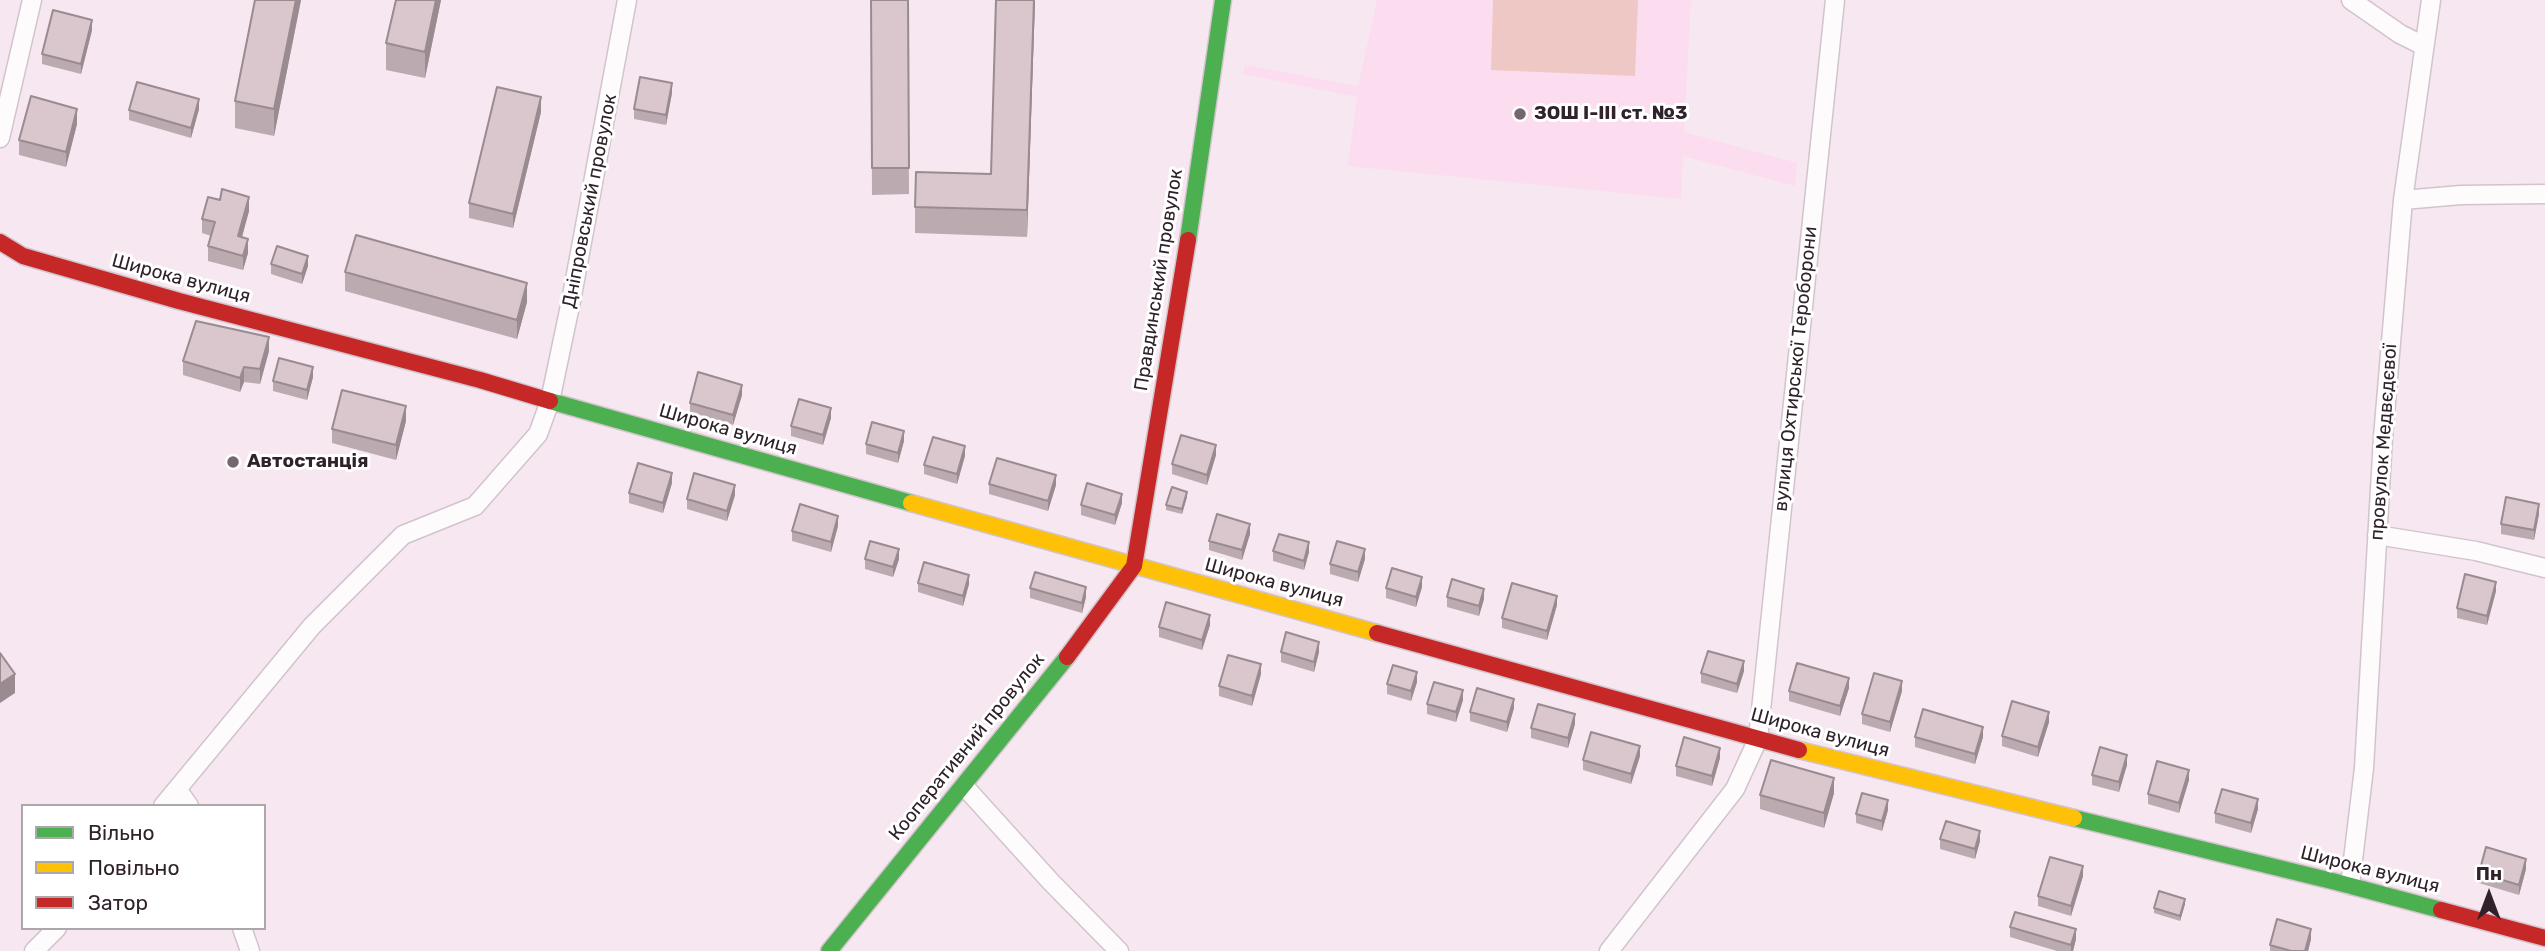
<!DOCTYPE html>
<html>
<head>
<meta charset="utf-8">
<style>
	body { margin:0 }
	#map { position:relative; width:2545px; height:951px; overflow:hidden; background:#f7e7f0; font-family:Rubik,sans-serif }
	canvas { display:block }
	.legend { position:absolute; left:21px; top:804px; width:245px; height:126px; box-sizing:border-box; background:#fff; border:2px solid #aca7aa; margin:0; padding:9px 12px; list-style:none; font-size:21px; color:#2f222a }
	.legend li { display:flex; align-items:center; gap:14px; height:35px }
	.legend b { width:35px; border:2px solid #aca7aa }
	.north { position:absolute; left:2454px; top:860px; width:70px; height:70px; -webkit-text-stroke:5px #fff; paint-order:stroke; rotate:0deg; font-size:19px; font-weight:700; line-height:28px; text-align:center; color:#2f222a }
	.north::after { content:''; display:block; margin:auto; width:24px; height:32px; background:#2f222a; clip-path:polygon(50% 0,100% 100%,50% 72%,0 100%) }
</style>
</head>
<body>
<div id="map">
<canvas width="2545" height="951"></canvas>
<ul class="legend">
<li><b style="height:9px;background:#4caf50"></b>Вільно</li>
<li><b style="height:9px;background:#ffc107"></b>Повільно</li>
<li><b style="height:9px;background:#c62828"></b>Затор</li>
</ul>
<div class="north">Пн</div>
</div>
<script>
const ctx = document.querySelector('canvas').getContext('2d');
ctx.lineJoin = 'round';
function fill(path, color) { ctx.fillStyle = color; ctx.fill(path, 'evenodd'); }
const poly = rows => new Path2D(rows.map(r => 'M' + r).join(''));
function stroke(path, color, width, dash) { ctx.strokeStyle = color; ctx.lineWidth = width; ctx.lineCap = dash ? 'butt' : 'round'; ctx.setLineDash(dash || []); ctx.stroke(path); }
function label(font, color, halo, rows, align = 'center') {
  ctx.font = font + ' Rubik,sans-serif'; ctx.lineWidth = 6; ctx.setLineDash([]); ctx.textBaseline = 'middle'; ctx.strokeStyle = halo; ctx.fillStyle = color; for (const [text, x, y, turn = 0] of rows) {
    ctx.save(); ctx.translate(x, y); ctx.rotate((+turn || 0) * Math.PI / 180); ctx.textAlign = isNaN(turn) ? turn : align; if (halo) ctx.strokeText(text, 0, 0); ctx.fillText(text, 0, 0); ctx.restore();
  }
}
fill(poly([
	[1377,0,1691,0,1684,132,1797,163,1795,186,1683,156,1681,199,1348,166,1357,97,1243,74,1245,65,1358,86]
]), '#fbddef');
fill(poly([
	[1493,0,1638,0,1635,76,1491,70]
]), '#eec8c5');
const street = poly([
	[2351,0,2400,34,2424,46],
	[0,138,32,0],
	[2403,200,2461,195,2545,194],
	[2377,535,2476,551,2545,568],
	[964,786,1051,882,1119,951],
	[177,789,189,806],
	[163,806,312,626,403,535,475,506,538,434,550,401,571,301,627,0],
	[2350,885,2364,768,2383,437,2403,200,2431,0],
	[242,928,250,951],
	[34,951,57,928],
	[1609,951,1735,789,1758,739,1835,0]
]);
const fast = poly([
	[1188,240,1223,0],
	[550,401,911,503],
	[2074,818,2336,882,2441,910],
	[829,951,1067,657]
]);
const slow = poly([
	[911,503,1377,633],
	[1799,750,2074,818]
]);
const jam = poly([
	[0,242,23,256,179,301,480,380,550,401],
	[1377,633,1799,750],
	[1067,657,1134,566,1188,240],
	[2441,910,2545,938]
]);
stroke(street, '#d1c4cc', 21);
stroke(fast, '#d1c4cc', 19);
stroke(slow, '#d1c4cc', 19);
stroke(jam, '#d1c4cc', 19);
stroke(street, '#fefbfd', 18);
stroke(fast, '#4caf50', 16);
stroke(slow, '#ffc107', 16);
stroke(jam, '#c62828', 16);
fill(poly([
	[301,0,274,136,235,128,235,101],
	[441,0,425,78,386,70,386,43],
	[871,0,908,0,909,194,872,195],
	[1035,0,1027,237,915,233,915,207,991,174],
	[92,30,81,74,42,64,42,54],
	[672,93,666,125,634,119,634,109],
	[199,109,191,138,129,120,129,110],
	[541,112,513,228,469,218,469,203],
	[77,124,66,167,19,155,19,140],
	[249,211,242,237,248,253,243,270,208,261,208,246,211,236,202,233,202,219],
	[271,264,308,266,302,284,271,274],
	[345,272,527,302,517,339,345,291],
	[269,351,260,384,244,382,240,392,183,375,183,361],
	[313,377,307,400,273,391,273,381],
	[742,395,733,425,690,412,690,403],
	[831,418,823,445,791,436,791,426],
	[406,421,396,460,332,443,332,429],
	[904,441,898,463,866,454,866,444],
	[1216,455,1207,485,1172,474,1172,464],
	[965,456,957,484,924,474,924,465],
	[672,483,663,513,629,503,629,493],
	[989,484,1056,485,1048,511,989,494],
	[735,495,727,521,687,509,687,499],
	[1187,497,1182,514,1166,510,1166,505],
	[1122,503,1115,525,1081,515,1081,505],
	[2539,514,2534,540,2501,534,2501,524],
	[838,526,831,552,792,541,792,531],
	[1250,534,1242,560,1209,550,1209,541],
	[1273,551,1309,552,1304,570,1273,561],
	[865,559,899,559,893,577,865,569],
	[1365,559,1358,582,1330,574,1330,564],
	[918,583,969,584,963,606,918,592],
	[1422,587,1416,607,1386,598,1386,588],
	[1030,588,1086,597,1082,613,1030,598],
	[2496,591,2487,625,2457,618,2457,608],
	[1447,597,1484,599,1479,616,1447,607],
	[1557,605,1547,640,1502,628,1502,618],
	[1210,625,1202,650,1159,637,1159,627],
	[1281,652,1319,652,1314,672,1281,662],
	[1744,671,1737,693,1701,683,1701,673],
	[1261,674,1252,706,1219,696,1219,686],
	[1417,682,1411,701,1387,694,1387,684],
	[1849,688,1840,716,1789,701,1789,691],
	[1902,691,1890,732,1862,724,1862,714],
	[1463,700,1456,722,1427,714,1427,704],
	[1514,708,1507,732,1470,721,1470,712],
	[2049,722,2038,757,2002,746,2002,736],
	[1575,724,1568,748,1531,738,1531,728],
	[1915,737,1983,737,1975,764,1915,747],
	[1640,756,1631,784,1583,770,1583,760],
	[1720,758,1712,786,1676,776,1676,766],
	[2127,765,2119,792,2092,785,2092,775],
	[2189,780,2179,813,2148,804,2148,794],
	[1834,793,1824,828,1760,809,1760,795],
	[2258,809,2251,833,2215,823,2215,813],
	[1888,810,1882,831,1856,823,1856,814],
	[1940,839,1980,841,1975,859,1940,849],
	[2526,869,2519,895,2479,883,2479,873],
	[2083,876,2071,916,2038,906,2038,896],
	[2185,904,2180,921,2154,913,2154,908],
	[2010,927,2076,939,2073,951,2057,951,2010,937],
	[2311,939,2308,951,2270,951,2270,945]
]), '#bbabb0');
fill(poly([
	[296,0,301,0,274,136,274,109],
	[436,0,441,0,425,78,425,52],
	[1034,0,1035,0,1027,237,1027,210],
	[92,20,92,30,81,74,81,64],
	[672,83,672,93,666,125,666,115],
	[541,97,541,112,513,228,513,214],
	[199,99,199,109,191,138,191,128],
	[77,109,77,124,66,167,66,152],
	[249,197,249,211,238,251,238,236],
	[248,239,248,253,243,270,243,256],
	[308,256,308,266,302,284,302,274],
	[527,283,527,302,517,339,517,320],
	[269,337,269,351,260,384,260,369],
	[244,367,244,382,240,392,240,378],
	[313,367,313,377,307,400,307,390],
	[742,385,742,395,733,425,733,415],
	[406,406,406,421,396,460,396,445],
	[831,408,831,418,823,445,823,435],
	[904,431,904,441,898,463,898,453],
	[1216,445,1216,455,1207,485,1207,475],
	[965,446,965,456,957,484,957,474],
	[672,473,672,483,663,513,663,503],
	[1056,475,1056,485,1048,511,1048,501],
	[735,485,735,495,727,521,727,511],
	[1187,492,1187,497,1182,514,1182,509],
	[1122,494,1122,503,1115,525,1115,515],
	[2539,504,2539,514,2534,540,2534,530],
	[838,516,838,526,831,552,831,542],
	[1250,524,1250,534,1242,560,1242,550],
	[1309,542,1309,552,1304,570,1304,561],
	[899,549,899,559,893,577,893,567],
	[1365,549,1365,559,1358,582,1358,572],
	[969,575,969,584,963,606,963,596],
	[1422,577,1422,587,1416,607,1416,597],
	[2496,582,2496,591,2487,625,2487,616],
	[1086,587,1086,597,1082,613,1082,603],
	[1484,589,1484,599,1479,616,1479,606],
	[1557,596,1557,605,1547,640,1547,631],
	[1210,615,1210,625,1202,650,1202,640],
	[1319,642,1319,652,1314,672,1314,662],
	[1744,661,1744,671,1737,693,1737,684],
	[1261,664,1261,674,1252,706,1252,696],
	[1417,672,1417,682,1411,701,1411,691],
	[15,674,15,693,0,703,0,684],
	[1849,678,1849,688,1840,716,1840,706],
	[1902,681,1902,691,1890,732,1890,722],
	[1463,690,1463,700,1456,722,1456,712],
	[1514,699,1514,708,1507,732,1507,722],
	[2049,712,2049,722,2038,757,2038,747],
	[1575,714,1575,724,1568,748,1568,738],
	[1983,727,1983,737,1975,764,1975,754],
	[1640,746,1640,756,1631,784,1631,774],
	[1720,748,1720,758,1712,786,1712,776],
	[2127,755,2127,765,2119,792,2119,782],
	[2189,770,2189,780,2179,813,2179,803],
	[1834,778,1834,793,1824,828,1824,813],
	[2258,799,2258,809,2251,833,2251,823],
	[1888,800,1888,810,1882,831,1882,821],
	[1980,831,1980,841,1975,859,1975,849],
	[2526,859,2526,869,2519,895,2519,885],
	[2083,866,2083,876,2071,916,2071,906],
	[2185,899,2185,904,2180,921,2180,916],
	[2076,929,2076,939,2073,951,2071,951,2071,945],
	[2311,929,2311,939,2308,951,2305,951]
]), '#998b90');
const building = poly([
	[255,0,296,0,274,109,235,101,255,0],
	[396,0,436,0,425,52,386,43,396,0],
	[871,0,908,0,909,168,872,168,871,0],
	[996,0,1034,0,1027,210,915,207,916,172,991,174,996,0],
	[53,10,92,20,81,64,42,54,53,10],
	[640,77,672,83,666,115,634,109,640,77],
	[137,82,199,99,191,128,129,110,137,82],
	[497,87,541,97,513,214,469,203,497,87],
	[31,96,77,109,66,152,19,140,31,96],
	[222,189,249,197,238,236,248,239,243,256,208,246,215,222,202,219,208,197,220,200,222,189],
	[356,235,527,283,517,320,345,272,356,235],
	[277,246,308,256,302,274,271,264,277,246],
	[196,321,269,337,260,369,244,367,240,378,183,361,196,321],
	[279,358,313,367,307,390,273,381,279,358],
	[698,372,742,385,733,415,690,403,698,372],
	[342,390,406,406,396,445,332,429,342,390],
	[799,399,831,408,823,435,791,426,799,399],
	[872,422,904,431,898,453,866,444,872,422],
	[1181,435,1216,445,1207,475,1172,464,1181,435],
	[933,437,965,446,957,474,924,465,933,437],
	[997,458,1056,475,1048,501,989,484,997,458],
	[638,463,672,473,663,503,629,493,638,463],
	[694,473,735,485,727,511,687,499,694,473],
	[1087,483,1122,494,1115,515,1081,505,1087,483],
	[1172,487,1187,492,1182,509,1166,505,1172,487],
	[2506,497,2539,504,2534,530,2501,524,2506,497],
	[800,504,838,516,831,542,792,531,800,504],
	[1217,514,1250,524,1242,550,1209,541,1217,514],
	[1279,534,1309,542,1304,561,1273,551,1279,534],
	[870,541,899,549,893,567,865,559,870,541],
	[1337,541,1365,549,1358,572,1330,564,1337,541],
	[924,562,969,575,963,596,918,583,924,562],
	[1392,568,1422,577,1416,597,1386,588,1392,568],
	[1035,572,1086,587,1082,603,1030,588,1035,572],
	[2465,574,2496,582,2487,616,2457,608,2465,574],
	[1452,579,1484,589,1479,606,1447,597,1452,579],
	[1512,583,1557,596,1547,631,1502,618,1512,583],
	[1166,602,1210,615,1202,640,1159,627,1166,602],
	[1286,632,1319,642,1314,662,1281,652,1286,632],
	[1708,651,1744,661,1737,684,1701,673,1708,651],
	[0,653,15,674,0,684,0,653],
	[1228,655,1261,664,1252,696,1219,686,1228,655],
	[1797,663,1849,678,1840,706,1789,691,1797,663],
	[1393,665,1417,672,1411,691,1387,684,1393,665],
	[1874,673,1902,681,1890,722,1862,714,1874,673],
	[1434,682,1463,690,1456,712,1427,704,1434,682],
	[1477,688,1514,699,1507,722,1470,712,1477,688],
	[2012,701,2049,712,2038,747,2002,736,2012,701],
	[1538,704,1575,714,1568,738,1531,728,1538,704],
	[1923,709,1983,727,1975,754,1915,737,1923,709],
	[1591,732,1640,746,1631,774,1583,760,1591,732],
	[1684,737,1720,748,1712,776,1676,766,1684,737],
	[2100,747,2127,755,2119,782,2092,775,2100,747],
	[1771,760,1834,778,1824,813,1760,795,1771,760],
	[2157,761,2189,770,2179,803,2148,794,2157,761],
	[2222,789,2258,799,2251,823,2215,813,2222,789],
	[1862,793,1888,800,1882,821,1856,814,1862,793],
	[1946,821,1980,831,1975,849,1940,839,1946,821],
	[2486,847,2526,859,2519,885,2479,873,2486,847],
	[2050,857,2083,866,2071,906,2038,896,2050,857],
	[2159,891,2185,899,2180,916,2154,908,2159,891],
	[2015,912,2076,929,2071,945,2010,927,2015,912],
	[2277,919,2311,929,2305,951,2291,951,2270,945,2277,919]
]);
fill(building, '#dac7cd');
stroke(building, '#998b90', 2);
for (const [x, y, r, color] of [
	[1520,114,7,"#75676f"],
	[233,462,7,"#75676f"]
]) { const dot = new Path2D(); dot.arc(x, y, r, 0, 2 * Math.PI); ctx.fillStyle = color; ctx.fill(dot); stroke(dot, '#fff', 2.5); }
label('bold 19px', '#2f222a', '#fff', [
	["ЗОШ І-ІІІ ст. №3",1534,114],
	["Автостанція",247,462]
], 'left');
label('19px', '#2f222a', '#fff', [
	["Дніпровський провулок",590,201,-79],
	["Широка вулиця",181,279,15],
	["Правдинський провулок",1159,280,-81],
	["вулиця Охтирської Тероборони",1796,369,-84],
	["Широка вулиця",728,430,16],
	["провулок Медвєдєвої",2384,442,-86],
	["Широка вулиця",1274,583,15],
	["Широка вулиця",1820,733,15],
	["Кооперативний провулок",967,747,-51],
	["Широка вулиця",2370,870,14]
]);
</script>
</body>
</html>
